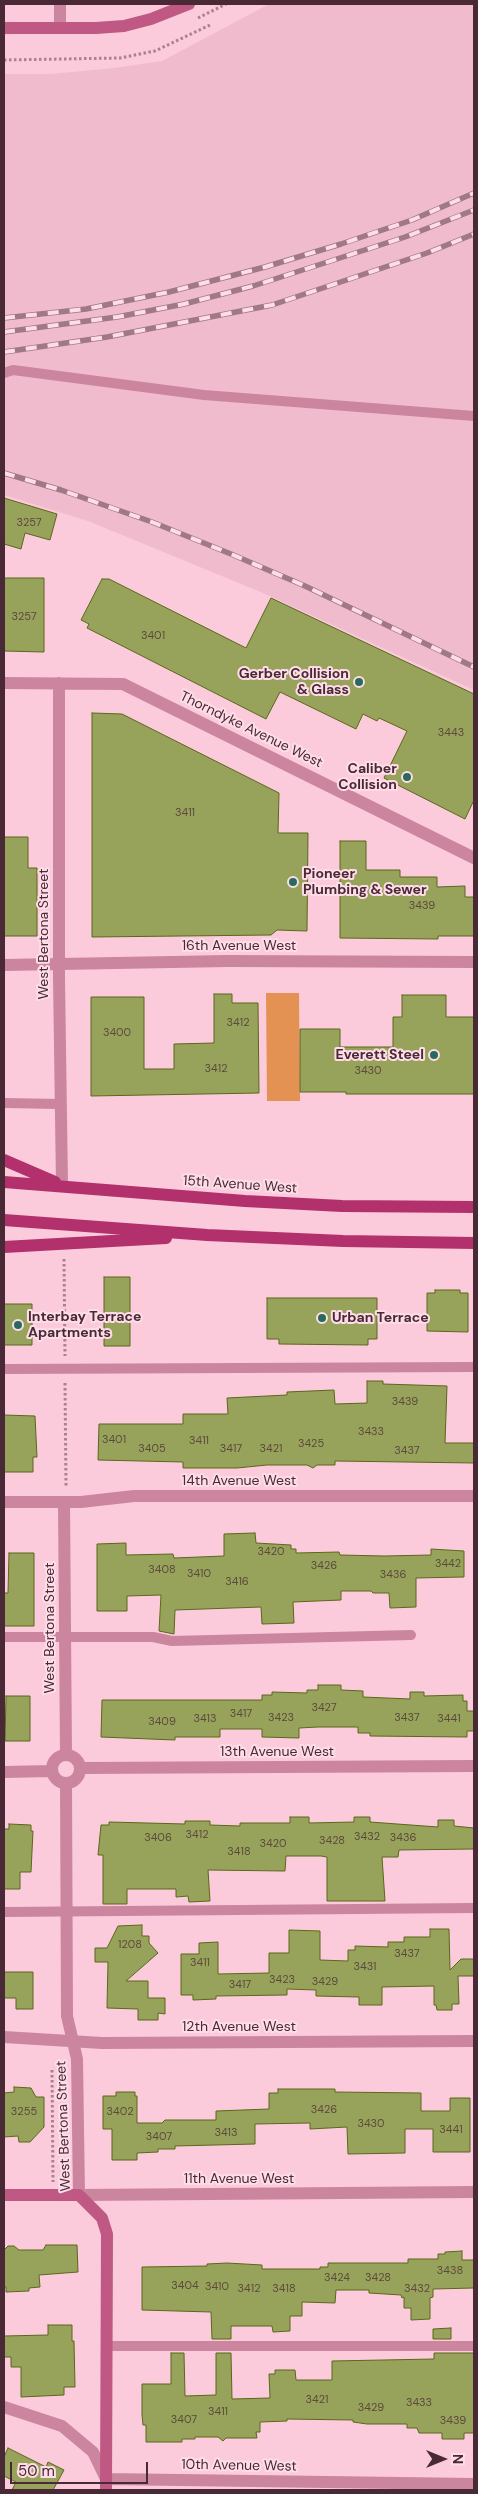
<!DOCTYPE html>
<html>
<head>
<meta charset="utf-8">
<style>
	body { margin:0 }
	#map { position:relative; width:478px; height:2494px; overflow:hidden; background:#fbcbdb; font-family:"DM Sans",sans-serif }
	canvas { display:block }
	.frame { position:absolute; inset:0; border:5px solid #482935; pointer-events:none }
	.north { position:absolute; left:418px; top:2434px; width:50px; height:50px; -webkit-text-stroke:4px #fedde8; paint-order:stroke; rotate:90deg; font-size:14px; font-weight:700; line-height:20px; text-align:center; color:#482935 }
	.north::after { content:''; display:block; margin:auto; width:18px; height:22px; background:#482935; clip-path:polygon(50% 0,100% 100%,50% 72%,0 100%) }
	.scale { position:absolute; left:10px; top:2462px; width:138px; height:22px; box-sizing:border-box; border:2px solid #482935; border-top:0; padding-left:6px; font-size:15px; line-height:18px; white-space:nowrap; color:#482935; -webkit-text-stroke:4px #fedde8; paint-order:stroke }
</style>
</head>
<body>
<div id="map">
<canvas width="478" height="2494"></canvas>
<div class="frame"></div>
<div class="north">N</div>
<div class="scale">50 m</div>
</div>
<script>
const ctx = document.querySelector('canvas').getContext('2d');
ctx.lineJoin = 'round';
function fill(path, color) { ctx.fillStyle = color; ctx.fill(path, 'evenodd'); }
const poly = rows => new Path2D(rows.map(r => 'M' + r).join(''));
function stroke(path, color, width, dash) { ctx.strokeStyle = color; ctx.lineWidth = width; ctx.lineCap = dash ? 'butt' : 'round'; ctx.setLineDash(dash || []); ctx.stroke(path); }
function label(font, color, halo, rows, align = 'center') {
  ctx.font = font + ' "DM Sans",sans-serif'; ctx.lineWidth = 4; ctx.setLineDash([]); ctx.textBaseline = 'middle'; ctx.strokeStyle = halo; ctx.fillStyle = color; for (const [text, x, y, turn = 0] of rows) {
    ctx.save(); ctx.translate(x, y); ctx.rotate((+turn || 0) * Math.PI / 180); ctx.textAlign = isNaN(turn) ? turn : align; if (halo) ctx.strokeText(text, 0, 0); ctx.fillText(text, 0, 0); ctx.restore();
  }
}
fill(poly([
	[269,4,474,4,474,690,263,593,88,521,4,495,4,74,50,74,114,68,162,61]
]), '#f0bccd');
fill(poly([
	[266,993,299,993,300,1101,267,1101]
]), '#e39253');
const building = poly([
	[4,498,57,514,50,540,25,533,21,549,4,544,4,498],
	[4,578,44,578,44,652,4,651,4,578],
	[102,579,109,579,246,648,271,598,474,694,474,800,465,819,384,778,407,731,379,718,377,721,363,714,356,729,280,692,266,719,87,628,89,624,81,620,102,579],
	[92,713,122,714,279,793,278,833,308,833,307,931,277,930,271,935,92,937,92,713],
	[4,837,28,837,28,868,37,868,37,936,4,936,4,837],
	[340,841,366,841,366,870,400,870,400,877,437,877,437,887,465,886,465,897,474,897,474,936,438,936,438,939,340,938,340,841],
	[214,994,232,994,232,1003,258,1003,259,1093,91,1096,91,997,144,997,144,1069,174,1069,174,1044,214,1043,214,994],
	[402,995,446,995,446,1017,474,1017,474,1094,346,1094,346,1092,300,1092,300,1029,340,1029,340,1047,393,1047,393,1017,402,1017,402,995],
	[104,1277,130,1277,130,1346,104,1346,104,1277],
	[435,1290,460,1290,460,1293,468,1293,468,1332,427,1331,427,1293,435,1293,435,1290],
	[267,1298,377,1298,377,1339,368,1339,368,1345,279,1344,279,1339,267,1339,267,1298],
	[4,1304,32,1304,32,1345,4,1345,4,1304],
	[367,1381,383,1381,383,1384,447,1386,445,1443,474,1443,474,1463,335,1461,335,1465,317,1465,313,1468,307,1465,267,1465,237,1468,183,1468,183,1462,98,1460,99,1424,183,1424,183,1414,228,1414,227,1398,287,1395,287,1392,334,1390,335,1404,367,1403,367,1381],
	[4,1415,35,1416,37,1457,33,1457,33,1472,4,1472,4,1415],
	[255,1533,256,1543,291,1545,291,1549,296,1549,296,1553,339,1552,340,1555,384,1556,431,1555,431,1549,464,1551,464,1577,416,1578,416,1607,390,1608,389,1593,373,1593,371,1591,341,1591,341,1600,293,1602,294,1623,262,1624,261,1607,175,1610,174,1634,159,1631,161,1595,127,1596,127,1611,97,1611,97,1544,126,1543,126,1555,173,1554,174,1558,224,1556,224,1534,255,1533],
	[9,1553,34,1553,34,1626,4,1626,4,1593,8,1593,9,1553],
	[318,1685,341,1685,341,1690,363,1691,363,1697,410,1699,410,1692,424,1692,424,1696,463,1695,463,1701,467,1701,467,1711,474,1711,474,1731,467,1731,467,1737,370,1736,370,1733,358,1733,358,1727,318,1727,299,1728,299,1738,262,1737,262,1729,220,1729,220,1737,175,1737,175,1740,101,1737,102,1700,262,1700,262,1695,272,1695,272,1692,307,1693,307,1690,318,1690,318,1685],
	[6,1696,30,1696,30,1741,5,1741,6,1696],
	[290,1817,309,1817,309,1823,354,1822,354,1817,370,1817,370,1822,438,1827,438,1820,454,1820,454,1826,474,1828,474,1849,399,1850,398,1857,382,1857,385,1901,327,1901,327,1857,321,1856,286,1856,285,1871,208,1870,210,1901,189,1902,188,1896,176,1897,176,1889,127,1889,127,1904,103,1904,103,1855,98,1855,101,1825,109,1825,109,1822,185,1824,185,1821,210,1821,210,1825,240,1826,240,1823,290,1823,290,1817],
	[9,1824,31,1825,31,1831,33,1831,31,1872,20,1872,20,1889,4,1889,4,1829,9,1829,9,1824],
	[142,1925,142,1936,149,1936,149,1943,158,1953,126,1981,148,1981,148,1998,165,1998,165,2014,158,2013,158,2020,138,2020,138,2009,107,2008,108,1962,95,1962,95,1948,107,1948,118,1926,142,1925],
	[430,1929,449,1929,450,1970,461,1959,474,1959,474,1976,458,1976,459,2004,452,2004,452,2010,437,2010,436,2005,434,2005,434,1986,382,1987,382,2005,359,2005,359,1997,316,1996,316,1990,287,1989,287,1995,216,1996,216,1999,193,2000,193,1995,181,1995,181,1954,199,1954,199,1943,218,1942,218,1974,269,1973,269,1953,289,1953,289,1930,320,1931,320,1960,348,1961,348,1950,355,1950,355,1946,388,1947,388,1942,404,1942,404,1937,430,1937,430,1929],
	[4,1972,33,1972,33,2009,16,2009,16,1998,4,1998,4,1972],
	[14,2087,31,2088,36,2097,44,2097,44,2127,30,2142,19,2142,18,2136,4,2137,4,2093,14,2092,14,2087],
	[278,2089,335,2089,335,2092,421,2093,421,2111,450,2111,450,2098,470,2098,470,2152,433,2152,433,2129,405,2129,405,2153,348,2154,347,2127,310,2129,310,2123,255,2124,255,2144,175,2146,175,2149,158,2149,158,2152,137,2153,137,2160,112,2160,112,2129,103,2129,103,2096,116,2096,116,2092,135,2092,135,2096,137,2096,137,2123,162,2123,165,2120,216,2120,216,2111,269,2109,269,2093,278,2093,278,2089],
	[46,2245,77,2245,78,2272,39,2275,40,2287,29,2288,29,2291,6,2292,6,2287,4,2287,4,2250,8,2246,14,2246,19,2250,43,2250,46,2245],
	[462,2251,462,2260,474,2260,474,2288,433,2289,433,2297,430,2298,430,2319,411,2320,411,2308,404,2308,404,2297,402,2298,401,2295,369,2293,369,2290,336,2290,335,2303,302,2302,302,2316,290,2316,290,2331,273,2332,272,2326,231,2326,231,2339,212,2339,211,2312,142,2310,142,2267,207,2266,207,2264,227,2263,262,2265,262,2269,320,2269,320,2267,328,2267,328,2263,408,2263,408,2259,438,2259,438,2254,445,2254,445,2252,462,2251],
	[48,2325,72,2325,72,2341,74,2341,75,2387,64,2387,64,2395,21,2397,21,2367,11,2367,11,2357,4,2357,4,2336,48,2335,48,2325],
	[451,2328,451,2339,433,2339,433,2329,451,2328],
	[171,2353,184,2353,185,2396,216,2395,216,2353,231,2353,232,2399,270,2398,269,2374,275,2374,275,2370,295,2370,296,2380,332,2380,332,2361,434,2359,434,2353,474,2353,474,2433,464,2433,464,2439,442,2439,442,2433,419,2433,417,2428,407,2428,407,2424,367,2424,353,2422,353,2420,287,2419,287,2421,260,2422,260,2432,256,2432,257,2438,226,2438,223,2441,218,2437,195,2437,195,2439,182,2439,182,2442,146,2442,146,2425,143,2425,142,2415,142,2384,171,2384,171,2353],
	[8,2448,46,2467,48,2462,64,2470,53,2490,12,2490,16,2482,4,2476,4,2457,8,2448]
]);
fill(building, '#97a35a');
stroke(building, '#5c661b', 1);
stroke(poly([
	[198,18,226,4],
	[4,60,120,58,155,51,210,25],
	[64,1259,65,1356],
	[65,1383,66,1486],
	[52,2070,53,2182]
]), '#a9818f', 3, [2.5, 2.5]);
stroke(poly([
	[4,373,13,370,204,395,474,416],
	[4,1103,60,1104],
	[4,1369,474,1367],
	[4,1637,153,1637,172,1641,411,1635],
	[4,1912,474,1908],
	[107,2346,474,2346]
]), '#cc859f', 10);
stroke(poly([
	[60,4,60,28],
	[4,683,123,684,474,858],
	[59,683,59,978,62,1185],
	[4,965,228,961,474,962],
	[4,1502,81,1502,134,1496,474,1496],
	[64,1502,66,1755],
	'52 1769a14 14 0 1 1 28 0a14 14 0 1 1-28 0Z',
	[80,1768,474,1766],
	[4,1772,52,1771],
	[66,1783,67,2016,77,2059,79,2195,474,2192],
	[4,2037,102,2043,474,2041],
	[4,2407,62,2426,93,2452,106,2479,474,2484]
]), '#cc859f', 12);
stroke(poly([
	[4,28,96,28,124,26,151,19,189,4],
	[4,2195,79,2195,102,2218,107,2234,106,2490]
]), '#bf5882', 12);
stroke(poly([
	[4,1160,55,1182],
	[4,1182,245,1201,342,1206,474,1207],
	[4,1220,207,1235,343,1241,474,1243],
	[4,1247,166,1238]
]), '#b2316d', 12);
const rail = poly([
	[4,318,86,309,169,292,265,267,341,244,412,220,474,193],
	[4,332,117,317,184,304,253,286,405,237,474,210],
	[4,352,107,337,272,305,427,253,474,234],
	[4,473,61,490,152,522,231,554,305,586,474,667]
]);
stroke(rail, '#a07886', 5.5);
stroke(rail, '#fedde8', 4, [11]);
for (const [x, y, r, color] of [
	[359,682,5,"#286b5d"],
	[407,777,5,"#286b5d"],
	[293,882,5,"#286b5d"],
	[434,1055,5,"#286b5d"],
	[322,1318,5,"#286b5d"],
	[18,1325,5,"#286b5d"]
]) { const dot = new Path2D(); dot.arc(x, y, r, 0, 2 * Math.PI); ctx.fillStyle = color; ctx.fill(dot); stroke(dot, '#fedde8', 2); }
label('11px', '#5c483e', null, [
	["3257",29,523],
	["3257",24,617],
	["3401",153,636],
	["3443",451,733],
	["3411",185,813],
	["3439",422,906],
	["3412",238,1023],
	["3400",117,1033],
	["3412",216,1069],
	["3430",368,1071],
	["3439",405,1402],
	["3433",371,1432],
	["3401",114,1440],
	["3411",199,1441],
	["3425",311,1444],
	["3405",152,1449],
	["3417",231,1449],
	["3421",271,1449],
	["3437",407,1451],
	["3420",271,1552],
	["3442",448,1564],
	["3426",324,1566],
	["3408",162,1570],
	["3410",199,1574],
	["3436",393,1575],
	["3416",237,1582],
	["3427",324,1708],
	["3417",241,1714],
	["3423",281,1718],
	["3437",407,1718],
	["3413",205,1719],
	["3441",449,1719],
	["3409",162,1722],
	["3412",197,1835],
	["3432",367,1837],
	["3406",158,1838],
	["3436",403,1838],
	["3428",332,1841],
	["3420",273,1844],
	["3418",239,1852],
	["1208",130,1945],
	["3437",407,1954],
	["3411",200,1963],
	["3431",365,1967],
	["3423",282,1980],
	["3429",325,1982],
	["3417",240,1985],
	["3426",324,2110],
	["3255",24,2112],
	["3402",120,2112],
	["3430",371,2124],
	["3441",451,2130],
	["3413",226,2133],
	["3407",159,2137],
	["3438",450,2271],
	["3424",337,2278],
	["3428",378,2278],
	["3404",185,2286],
	["3410",217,2287],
	["3412",249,2289],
	["3418",284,2289],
	["3432",417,2289],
	["3421",317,2400],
	["3433",419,2403],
	["3429",371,2408],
	["3411",218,2412],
	["3407",184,2420],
	["3439",453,2421]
]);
label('bold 14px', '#482935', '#fedde8', [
	["Gerber Collision",349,674],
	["& Glass",349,690],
	["Caliber",397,769],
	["Collision",397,785],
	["Pioneer",303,874,"left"],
	["Plumbing & Sewer",303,890,"left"],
	["Everett Steel",424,1055],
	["Interbay Terrace",28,1317,"left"],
	["Apartments",28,1333,"left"],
	["Urban Terrace",332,1318,"left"]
], 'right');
label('14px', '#482935', '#fedde8', [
	["Thorndyke Avenue West",251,730,26],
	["West Bertona Street",44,934,-90],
	["16th Avenue West",239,946],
	["15th Avenue West",240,1185,4],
	["14th Avenue West",239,1481],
	["West Bertona Street",50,1628,-90],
	["13th Avenue West",277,1752],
	["12th Avenue West",239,2027],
	["West Bertona Street",64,2126,-92],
	["11th Avenue West",239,2179],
	["10th Avenue West",239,2466,1]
]);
</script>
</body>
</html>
